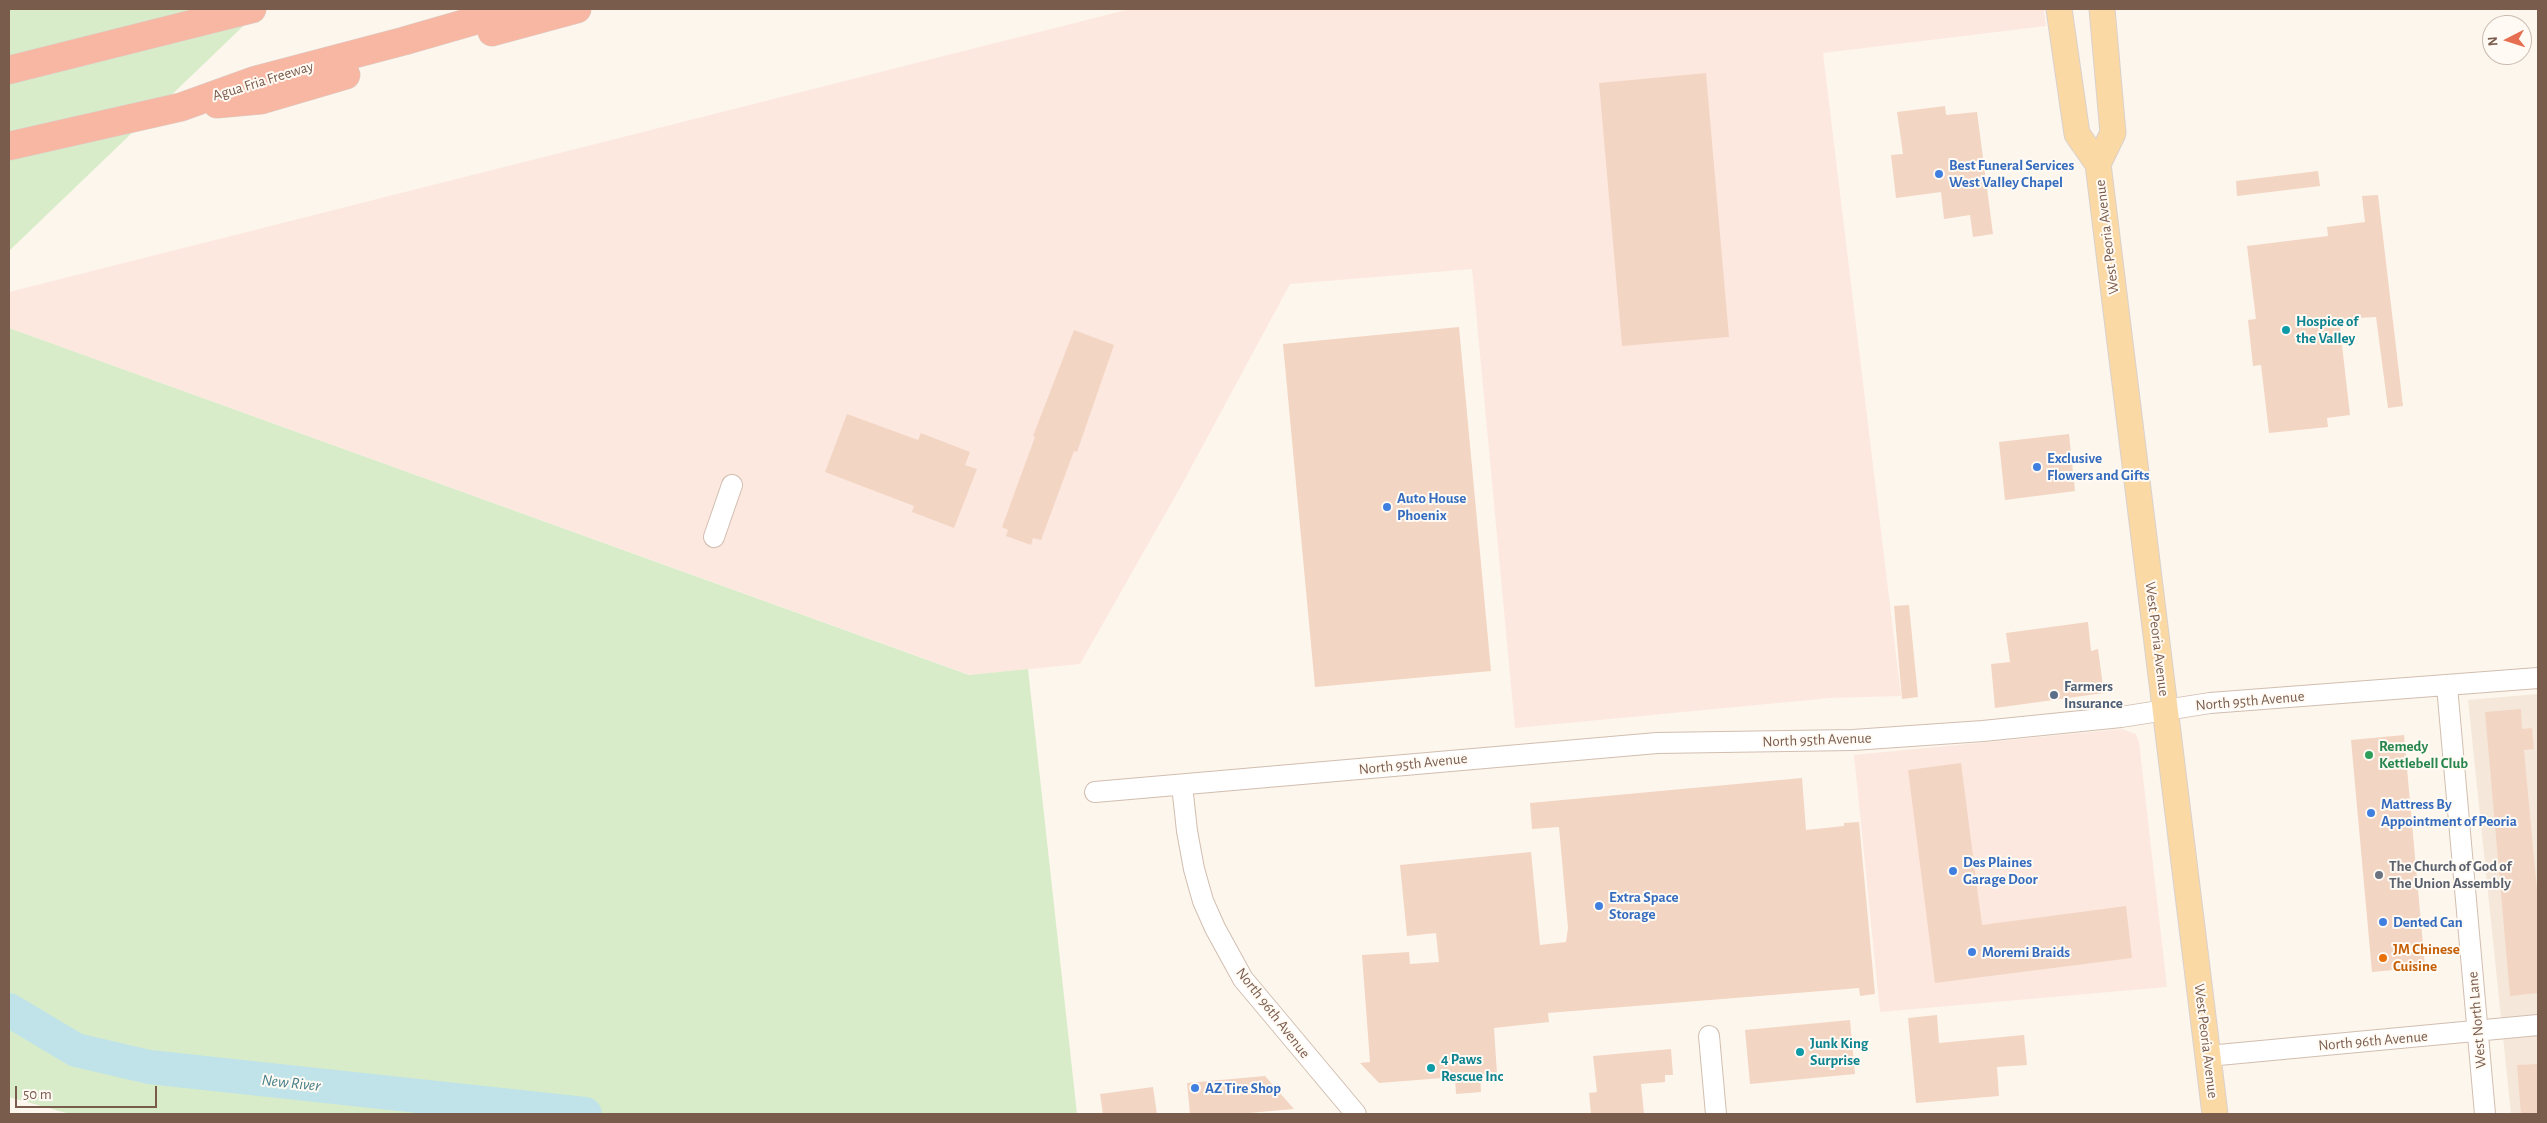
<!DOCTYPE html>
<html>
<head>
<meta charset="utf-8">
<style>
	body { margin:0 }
	#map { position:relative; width:2547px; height:1123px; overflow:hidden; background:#fdf6ec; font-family:"Alegreya Sans",sans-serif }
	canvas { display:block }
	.frame { position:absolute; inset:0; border:10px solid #7a5c4d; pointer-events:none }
	.north { position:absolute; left:2482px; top:15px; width:50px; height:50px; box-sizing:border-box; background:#fffaf3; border:1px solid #cabbb1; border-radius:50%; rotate:265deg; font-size:14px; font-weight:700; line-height:20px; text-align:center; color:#7a5c4d }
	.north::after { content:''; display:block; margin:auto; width:18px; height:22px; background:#e76f51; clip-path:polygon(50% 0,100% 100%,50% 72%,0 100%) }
	.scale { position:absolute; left:15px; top:1086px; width:142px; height:22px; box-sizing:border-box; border:2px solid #7a5c4d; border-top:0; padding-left:6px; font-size:15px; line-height:18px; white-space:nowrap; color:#7a5c4d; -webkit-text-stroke:4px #fffaf3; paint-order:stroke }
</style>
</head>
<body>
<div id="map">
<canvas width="2547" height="1123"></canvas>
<div class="frame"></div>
<div class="north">N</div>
<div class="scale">50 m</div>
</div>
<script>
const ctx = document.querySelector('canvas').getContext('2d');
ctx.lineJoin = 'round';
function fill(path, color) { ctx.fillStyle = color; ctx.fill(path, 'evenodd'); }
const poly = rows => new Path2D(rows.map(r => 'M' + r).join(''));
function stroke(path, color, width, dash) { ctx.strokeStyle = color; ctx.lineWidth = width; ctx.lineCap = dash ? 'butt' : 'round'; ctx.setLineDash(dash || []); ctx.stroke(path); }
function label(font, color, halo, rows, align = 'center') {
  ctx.font = font + ' "Alegreya Sans",sans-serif'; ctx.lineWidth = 4; ctx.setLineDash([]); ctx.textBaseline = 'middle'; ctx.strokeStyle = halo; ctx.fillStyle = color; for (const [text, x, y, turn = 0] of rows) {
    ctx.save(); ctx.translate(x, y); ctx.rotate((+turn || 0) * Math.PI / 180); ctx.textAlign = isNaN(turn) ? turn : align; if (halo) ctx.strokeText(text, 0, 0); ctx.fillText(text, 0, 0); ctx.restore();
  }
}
fill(poly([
	[2538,694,2538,1114,2511,1114,2468,700]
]), '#f5e8da');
fill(poly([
	[1130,9,2044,9,2046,26,1823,53,1901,696,1830,698,1515,728,1472,269,1290,284,1180,488,1080,664,970,675,9,328,9,292],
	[2122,729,2136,734,2139,742,2167,987,1880,1012,1854,755]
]), '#fde8e0');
fill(poly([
	[9,9,261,9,9,251],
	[9,328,969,675,1028,669,1077,1114,70,1114,9,1097]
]), '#d8ecc9');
stroke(poly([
	[9,1010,76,1050,149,1067,585,1114]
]), '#bfe3e8', 34);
fill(poly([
	[1706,73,1729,337,1622,346,1599,83],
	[1945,106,1946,115,1977,112,1993,234,1973,237,1970,215,1944,219,1941,192,1896,198,1891,155,1903,154,1897,112],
	[2318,171,2320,186,2237,196,2236,181],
	[2378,195,2403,406,2388,408,2376,317,2339,319,2350,415,2327,418,2328,427,2269,433,2261,365,2253,366,2248,320,2256,319,2247,246,2328,236,2327,227,2365,222,2362,196],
	[1459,327,1491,671,1315,687,1283,344],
	[1074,330,1114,345,1077,452,1074,451,1041,540,1033,538,1031,545,1006,536,1008,530,1002,527,1035,437,1033,436],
	[847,414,918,440,921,433,970,452,965,465,977,469,954,528,912,512,914,506,825,472],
	[2069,434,2075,491,2005,500,1999,442],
	[1909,605,1918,697,1902,699,1894,606],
	[2088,622,2091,651,2098,649,2104,693,1995,708,1991,664,2010,662,2006,633],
	[2521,709,2522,729,2532,728,2534,749,2524,750,2538,901,2538,993,2510,996,2485,712],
	[2404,735,2425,967,2372,972,2351,740],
	[1961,763,1982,925,2126,906,2132,958,1935,983,1908,770],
	[1802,778,1806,830,1844,826,1844,823,1859,822,1875,994,1860,996,1859,988,1548,1013,1549,1022,1494,1028,1497,1074,1480,1075,1481,1092,1456,1094,1455,1077,1379,1083,1360,1063,1370,1062,1362,955,1409,952,1410,964,1439,962,1436,933,1407,936,1400,865,1531,852,1540,945,1566,942,1568,928,1559,827,1532,829,1530,803],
	[1937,1015,1939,1043,2024,1035,2027,1065,1997,1067,1999,1096,1916,1103,1908,1018],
	[1850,1020,1855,1074,1750,1084,1745,1030],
	[1671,1049,1673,1075,1665,1075,1665,1082,1641,1084,1644,1114,1591,1114,1589,1093,1597,1092,1593,1056],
	[2538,1064,2538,1114,2521,1114,2517,1065],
	[1265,1076,1294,1109,1237,1114,1190,1114,1187,1083],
	[1153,1087,1157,1114,1103,1114,1100,1094]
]), '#f3d5c3');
const minor = poly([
	[714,537,732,485],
	[2447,686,2485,1114],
	[1182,785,1187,831,1194,869,1203,901,1215,928,1243,979,1356,1114],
	[1095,792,1657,743,1853,740,1983,731,2121,717,2210,703,2538,678],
	[1709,1036,1716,1114],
	[2208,1056,2538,1025]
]);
const major = poly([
	[2059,9,2077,134,2098,164,2215,1114],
	[2098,164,2113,133,2102,9]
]);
const highway = poly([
	[492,32,577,9],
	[9,70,252,9],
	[217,104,261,100,346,75],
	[9,146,181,107,256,80,404,41,515,9]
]);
stroke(minor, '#d1beb0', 22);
stroke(major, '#dad1cd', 27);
stroke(highway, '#dad1cd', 29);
stroke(minor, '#fff', 20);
stroke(major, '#fbd9a5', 25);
stroke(highway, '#f7b7a3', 28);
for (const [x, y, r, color] of [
	[1939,174,5,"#3f7fe0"],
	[2286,330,5,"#0f9aa8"],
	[2037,467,5,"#3f7fe0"],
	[1387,507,5,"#3f7fe0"],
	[2054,695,5,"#5c6f8a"],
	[2369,755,5,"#2e9e5b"],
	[2371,813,5,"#3f7fe0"],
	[1953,871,5,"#3f7fe0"],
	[2379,875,5,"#6b7280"],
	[1599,906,5,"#3f7fe0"],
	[2383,922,5,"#3f7fe0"],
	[1972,952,5,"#3f7fe0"],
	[2383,958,5,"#e8710a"],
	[1800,1052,5,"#0f9aa8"],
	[1431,1068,5,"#0f9aa8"],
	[1195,1088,5,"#3f7fe0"]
]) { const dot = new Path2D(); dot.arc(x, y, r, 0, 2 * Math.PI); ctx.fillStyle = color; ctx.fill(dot); stroke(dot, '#fffaf3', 2); }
label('15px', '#7a5c4d', '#fffaf3', [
	["Agua Fria Freeway",263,81,-17],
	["West Peoria Avenue",2107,237,-97],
	["West Peoria Avenue",2157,639,83],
	["North 95th Avenue",2250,701,-5],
	["North 95th Avenue",1817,740,-2],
	["North 95th Avenue",1413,764,-6],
	["North 96th Avenue",1273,1013,52],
	["West North Lane",2477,1020,-95],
	["West Peoria Avenue",2206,1041,83],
	["North 96th Avenue",2373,1041,-5]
]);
label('bold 15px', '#366cbe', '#fffaf3', [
	["Best Funeral Services",1949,165],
	["West Valley Chapel",1949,182],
	["Exclusive",2047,458],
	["Flowers and Gifts",2047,475],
	["Auto House",1397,498],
	["Phoenix",1397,515],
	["Mattress By",2381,804],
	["Appointment of Peoria",2381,821],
	["Des Plaines",1963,862],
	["Garage Door",1963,879],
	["Extra Space",1609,897],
	["Storage",1609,914],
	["Dented Can",2393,922],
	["Moremi Braids",1982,952],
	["AZ Tire Shop",1205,1088]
], 'left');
label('bold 15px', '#0d838f', '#fffaf3', [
	["Hospice of",2296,321],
	["the Valley",2296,338],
	["Junk King",1810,1043],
	["Surprise",1810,1060],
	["4 Paws",1441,1059],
	["Rescue Inc",1441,1076]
], 'left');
label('bold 15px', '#4e5e75', '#fffaf3', [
	["Farmers",2064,686],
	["Insurance",2064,703]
], 'left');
label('bold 15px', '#27864d', '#fffaf3', [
	["Remedy",2379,746],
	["Kettlebell Club",2379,763]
], 'left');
label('bold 15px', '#5b616d', '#fffaf3', [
	["The Church of God of",2389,866],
	["The Union Assembly",2389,883]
], 'left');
label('bold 15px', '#c56008', '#fffaf3', [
	["JM Chinese",2393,949],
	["Cuisine",2393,966]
], 'left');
label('italic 16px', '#437c86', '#fffaf3', [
	["New River",291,1083,6]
]);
</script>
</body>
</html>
